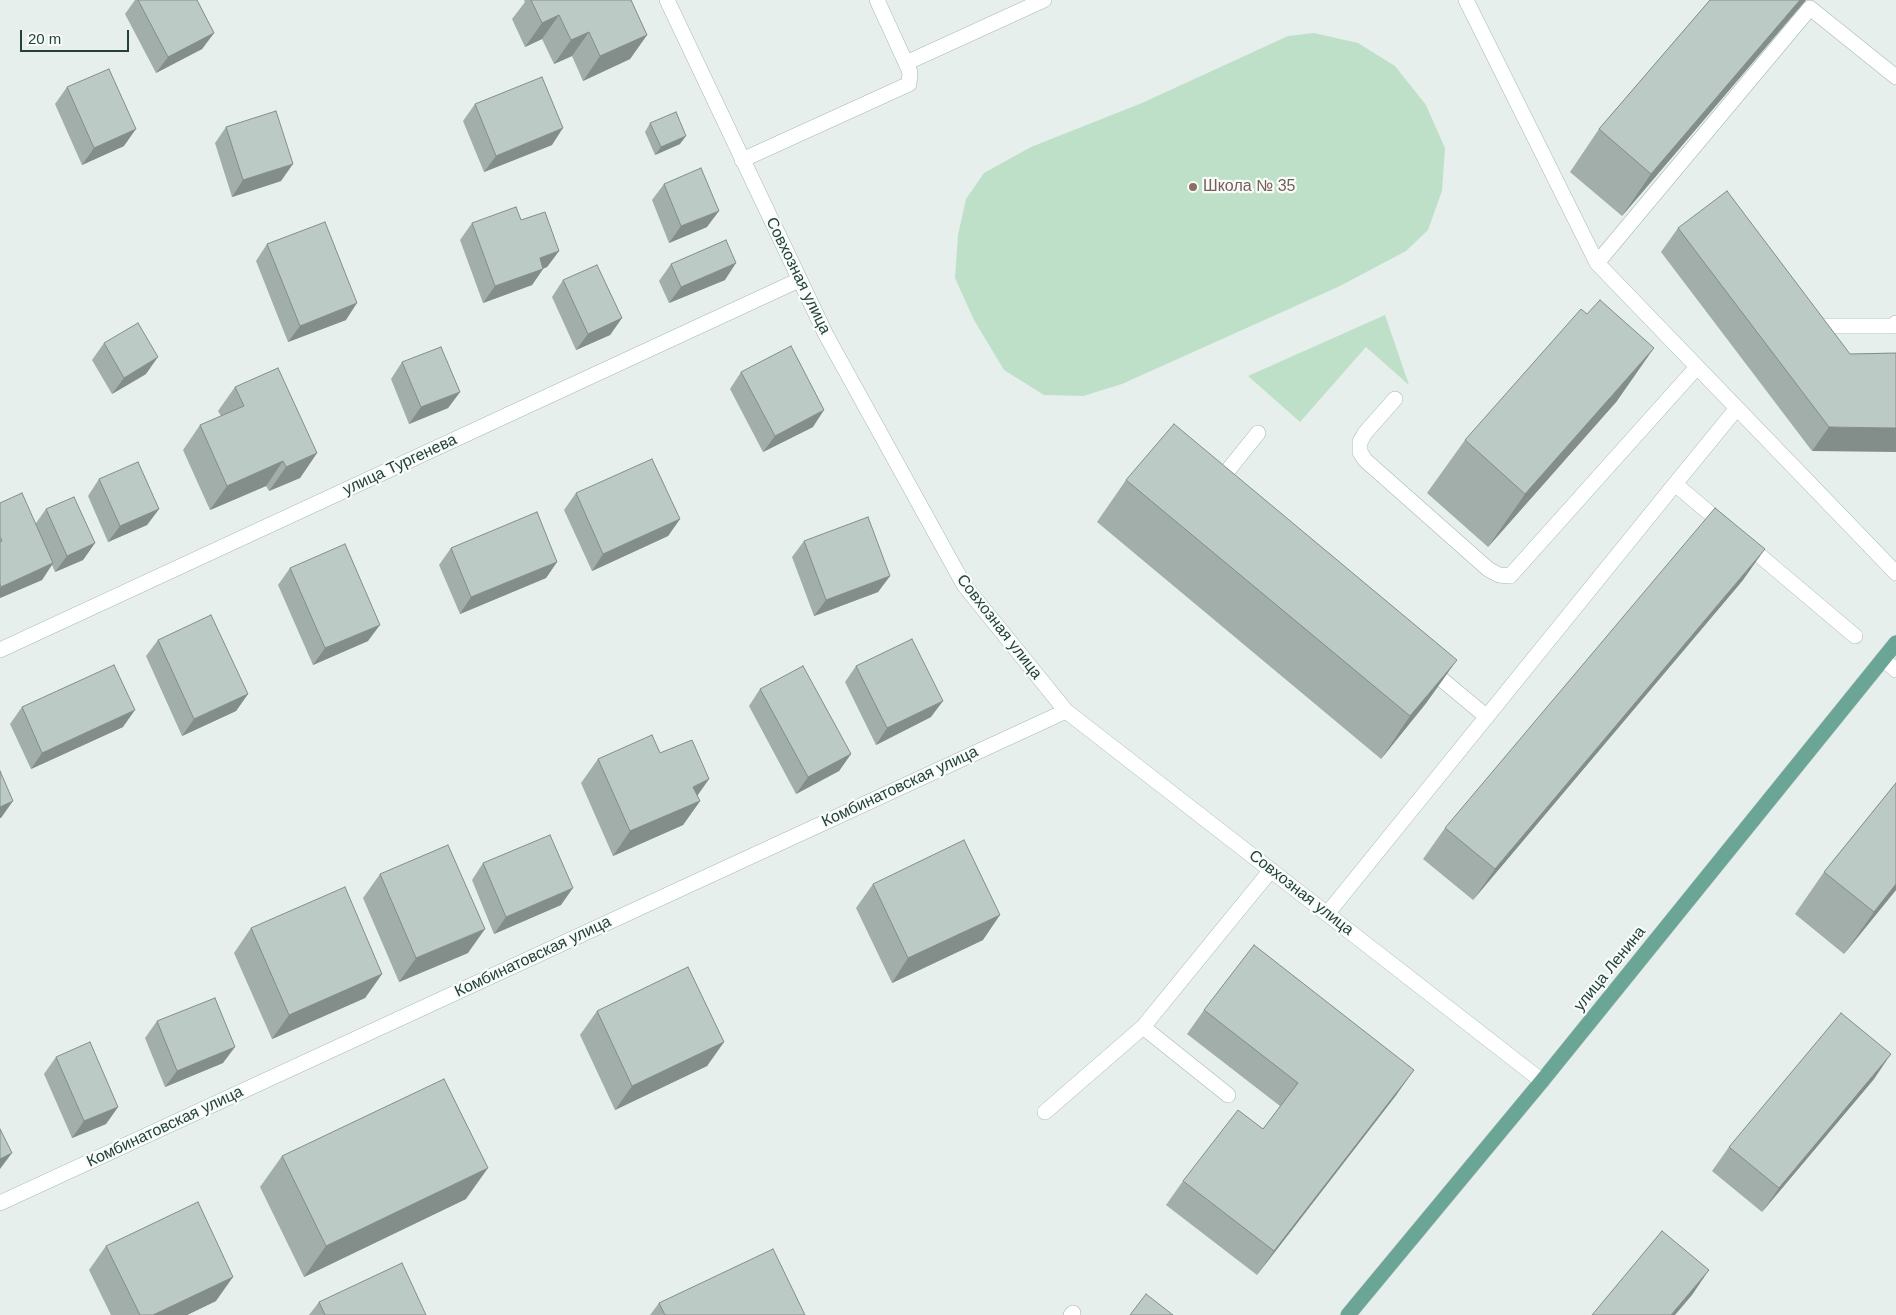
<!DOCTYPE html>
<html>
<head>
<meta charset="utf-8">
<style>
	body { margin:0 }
	#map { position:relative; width:1896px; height:1315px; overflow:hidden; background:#e6efeb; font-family:Arial,sans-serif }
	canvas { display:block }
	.scale { position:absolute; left:20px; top:30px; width:109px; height:22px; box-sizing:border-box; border:2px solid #24423a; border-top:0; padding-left:6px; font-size:15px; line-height:18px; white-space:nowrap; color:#24423a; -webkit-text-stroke:4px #f7fbf9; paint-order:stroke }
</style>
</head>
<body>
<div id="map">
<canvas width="1896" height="1315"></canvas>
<div class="scale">20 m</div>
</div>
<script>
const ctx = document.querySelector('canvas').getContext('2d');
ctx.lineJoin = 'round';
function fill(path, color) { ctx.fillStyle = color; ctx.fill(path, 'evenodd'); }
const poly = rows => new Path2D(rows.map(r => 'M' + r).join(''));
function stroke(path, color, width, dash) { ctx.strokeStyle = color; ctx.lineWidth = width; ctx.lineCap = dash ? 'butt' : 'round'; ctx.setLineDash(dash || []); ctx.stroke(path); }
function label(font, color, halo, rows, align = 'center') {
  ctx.font = font + ' Arial,sans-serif'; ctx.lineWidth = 4.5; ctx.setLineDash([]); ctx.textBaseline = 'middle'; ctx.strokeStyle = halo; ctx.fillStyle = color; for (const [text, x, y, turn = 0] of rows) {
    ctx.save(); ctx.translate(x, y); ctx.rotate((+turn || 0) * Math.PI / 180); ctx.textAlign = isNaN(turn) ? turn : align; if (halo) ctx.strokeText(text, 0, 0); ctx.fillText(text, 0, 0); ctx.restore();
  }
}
fill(poly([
	[1314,33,1358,43,1395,66,1426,105,1445,148,1442,191,1428,230,1406,251,1340,286,1122,384,1083,396,1044,395,1004,370,974,320,955,278,958,235,966,199,984,173,1031,147,1142,103,1288,36],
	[1385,315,1409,385,1366,347,1300,422,1248,376]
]), '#bfe0c8');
const minor = poly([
	[667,0,826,335,964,585,1066,711,1542,1081],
	[1466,0,1597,263,1810,8,1896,77],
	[906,63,1044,0],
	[742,160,909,84,910,72,877,0],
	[1597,263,1896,573],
	[1809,326,1893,326,1896,323],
	[1395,399,1365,433,1360,442,1360,452,1365,460,1488,569,1499,575,1510,576,1697,367],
	[1217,484,1258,433],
	[1675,484,1737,408],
	[1746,544,1855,636],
	[0,650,799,280],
	[1883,659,1896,670],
	[1428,668,1487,717],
	[1327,914,1675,484,1726,527],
	[1228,1095,1143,1027,1271,870],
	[1045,1112,1143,1027],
	[0,1203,1066,711],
	[1071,1315,1073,1313]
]);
const major = poly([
	[1348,1315,1542,1081,1896,643]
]);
stroke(minor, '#a8b8b2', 16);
stroke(major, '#c2cac8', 16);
stroke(minor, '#fff', 15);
stroke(major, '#6aa596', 15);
fill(poly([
	[135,0,197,0,214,33,202,49,156,73,125,14],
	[524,0,631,0,647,35,630,59,583,81,572,56,554,64,542,39,525,47,512,19,525,2],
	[1710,0,1806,0,1622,216,1570,172,1599,129],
	[67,87,124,146,82,165,55,104],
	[475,104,552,145,484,172,463,121],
	[650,123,680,144,655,155,645,132],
	[226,127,281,181,232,197,215,143],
	[664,184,707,227,669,243,652,200],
	[521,220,559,251,547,267,543,269,532,285,483,303,460,240,472,223],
	[1678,228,1850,354,1896,353,1812,451,1661,252],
	[267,244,346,320,288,342,256,261],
	[671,264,725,280,669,303,659,281],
	[563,280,622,318,610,335,576,350,552,297],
	[104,343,146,374,112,394,92,360],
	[402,362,460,392,448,408,409,424,391,379],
	[741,372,813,427,763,452,730,389],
	[235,387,317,453,300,478,269,491,266,486,210,510,183,450,200,425,221,416,218,411],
	[1617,401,1488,547,1427,493,1465,440],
	[99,479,159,509,147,525,108,542,88,496],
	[1126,480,1427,702,1381,759,1097,522],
	[576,493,680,519,668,536,592,571,564,510],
	[0,503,36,523,46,509,95,543,83,560,55,572,52,565,42,580,0,598],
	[804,541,890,576,878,592,814,616,792,557],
	[451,548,557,562,546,578,460,614,439,565],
	[290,568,368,641,313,665,278,585],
	[1743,580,1473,900,1423,859,1445,828],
	[158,640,248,694,236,711,182,736,146,656],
	[856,666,931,717,876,745,845,682],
	[760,689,851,754,839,771,796,794,749,706],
	[22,707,123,727,31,769,10,724],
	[660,753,709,779,697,796,700,801,683,825,613,856,581,783,598,759],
	[1896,783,1896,890,1844,954,1795,914,1824,872],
	[483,863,561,905,494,934,472,880],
	[380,874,468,953,399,982,363,898],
	[873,884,983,940,892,983,856,908],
	[251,928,382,974,365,998,272,1039,234,953],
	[1204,1010,1397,1094,1257,1275,1166,1205,1183,1181,1263,1129,1280,1106,1187,1034],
	[597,1011,724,1042,707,1066,615,1110,580,1035],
	[157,1021,223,1063,165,1087,145,1038],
	[56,1057,118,1107,106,1124,72,1138,44,1074],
	[1874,1079,1762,1212,1712,1171,1729,1147],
	[282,1156,466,1199,304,1277,260,1187],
	[106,1246,216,1301,187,1315,111,1315,89,1270],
	[319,1302,426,1315,309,1315],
	[659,1303,805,1315,650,1315]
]), '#a1aea9');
fill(poly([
	[1800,0,1806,0,1622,216,1651,174],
	[559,15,542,39,525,47,542,23],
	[589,32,572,56,554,64,571,40],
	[214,33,202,49,156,73,168,57],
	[647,35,630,59,583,81,600,56],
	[563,128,552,145,484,172,496,156],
	[136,129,124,146,82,165,94,148],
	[686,136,680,144,655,155,661,147],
	[293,164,281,181,232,197,243,180],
	[719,211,707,227,669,243,681,226],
	[559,251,547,267,528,274,540,258],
	[736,263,725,280,669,303,681,287],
	[543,269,532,285,483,303,495,286],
	[357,303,346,320,288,342,300,326],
	[622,318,610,335,576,350,588,334],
	[1654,348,1617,401,1488,547,1525,494],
	[158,357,146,374,112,394,124,378],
	[460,392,448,408,409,424,421,407],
	[824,410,813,427,763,452,775,436],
	[1829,427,1896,428,1896,452,1812,451],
	[317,453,300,478,269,491,286,467],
	[283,461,266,486,210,510,227,486],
	[159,509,147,525,108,542,120,526],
	[680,519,668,536,592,571,603,554],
	[95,543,83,560,55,572,67,556],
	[1765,549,1743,580,1473,900,1495,869],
	[557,562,546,578,460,614,471,597],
	[53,563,42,580,0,598,0,588,1,587],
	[890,576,878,592,814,616,826,600],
	[380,625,368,641,313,665,325,648],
	[1457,660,1427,702,1381,759,1410,716],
	[248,694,236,711,182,736,194,719],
	[943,701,931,717,876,745,887,728],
	[135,710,123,727,31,769,42,753],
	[851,754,839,771,796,794,808,777],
	[709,779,692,803,693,787],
	[13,801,1,818,0,818,0,807],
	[700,801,683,825,613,856,630,831],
	[1896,884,1896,890,1844,954,1874,912],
	[573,888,561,905,494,934,506,917],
	[1000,915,983,940,892,983,908,958],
	[485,929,468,953,399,982,416,958],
	[382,974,365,998,272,1039,289,1015],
	[724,1042,707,1066,615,1110,632,1086],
	[235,1047,223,1063,165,1087,177,1071],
	[1891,1054,1874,1079,1762,1212,1779,1188],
	[1414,1070,1397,1094,1257,1275,1274,1251],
	[118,1107,106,1124,72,1138,84,1121],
	[12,1153,0,1169,0,1170,0,1159],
	[488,1168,466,1199,304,1277,326,1246],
	[1709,1270,1692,1295,1675,1315,1671,1315],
	[233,1277,216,1301,187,1315,153,1315]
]), '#838d89');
const building = poly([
	[138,0,197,0,214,33,168,57,138,0],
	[531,0,631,0,647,35,600,56,589,32,571,40,559,15,542,23,531,0],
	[1710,0,1800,0,1651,174,1599,129,1710,0],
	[109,69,136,129,94,148,67,87,109,69],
	[542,77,563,128,496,156,475,104,542,77],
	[276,111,293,164,243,180,226,127,276,111],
	[676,112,686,136,661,147,650,123,676,112],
	[701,168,719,211,681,226,664,184,701,168],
	[1727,191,1850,354,1896,353,1896,428,1829,427,1678,228,1727,191],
	[516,207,521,220,545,212,559,251,540,258,543,269,495,286,472,223,516,207],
	[325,222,357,303,300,326,267,244,325,222],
	[726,240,736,263,681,287,671,264,726,240],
	[597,265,622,318,588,334,563,280,597,265],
	[1600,300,1654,348,1525,494,1465,440,1581,309,1587,314,1600,300],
	[138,323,158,357,124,378,104,343,138,323],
	[791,346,824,410,775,436,741,372,791,346],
	[441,347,460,392,421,407,402,362,441,347],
	[278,368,317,453,286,467,283,461,227,486,200,425,244,406,235,387,278,368],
	[1174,424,1457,660,1410,716,1126,480,1174,424],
	[652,459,680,519,603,554,576,493,652,459],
	[138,462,159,509,120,526,99,479,138,462],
	[22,493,53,563,1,587,0,584,0,542,2,541,0,537,0,503,22,493],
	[74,497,95,543,67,556,46,509,74,497],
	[1715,508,1765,549,1495,869,1445,828,1715,508],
	[537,512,557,562,471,597,451,548,537,512],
	[868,517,890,576,826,600,804,541,868,517],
	[345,544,380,625,325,648,290,568,345,544],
	[211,615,248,694,194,719,158,640,211,615],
	[912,639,943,701,887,728,856,666,912,639],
	[114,665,135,710,42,753,22,707,114,665],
	[803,666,851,754,808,777,760,689,803,666],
	[652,735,660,753,692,740,709,779,693,787,700,801,630,831,598,759,652,735],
	[0,771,13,801,0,807,0,771],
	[1896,783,1896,884,1874,912,1824,872,1896,783],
	[550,835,573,888,506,917,483,863,550,835],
	[964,840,1000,915,908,958,873,884,964,840],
	[448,845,485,929,416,958,380,874,448,845],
	[345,887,382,974,289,1015,251,928,345,887],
	[1254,945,1414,1070,1274,1251,1183,1181,1238,1110,1263,1129,1298,1083,1204,1010,1254,945],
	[688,967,724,1042,632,1086,597,1011,688,967],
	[215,998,235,1047,177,1071,157,1021,215,998],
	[1841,1013,1891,1054,1779,1188,1729,1147,1841,1013],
	[90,1042,118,1107,84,1121,56,1057,90,1042],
	[444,1079,488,1168,326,1246,282,1156,444,1079],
	[0,1129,12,1153,0,1159,0,1129],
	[198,1202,233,1277,153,1315,140,1315,106,1246,198,1202],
	[1662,1231,1709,1270,1671,1315,1592,1315,1662,1231],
	[773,1249,805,1315,665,1315,659,1303,773,1249],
	[402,1263,426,1315,325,1315,319,1302,402,1263],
	[1146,1294,1173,1315,1130,1315,1146,1294]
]);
fill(building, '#bbcac4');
stroke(building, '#838d89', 1);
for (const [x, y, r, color] of [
	[1193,187,5,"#8d6e63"]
]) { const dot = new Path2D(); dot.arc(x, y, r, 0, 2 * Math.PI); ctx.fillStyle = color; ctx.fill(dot); stroke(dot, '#f7fbf9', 2); }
label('16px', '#785e54', '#f7fbf9', [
	["Школа № 35",1203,187]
], 'left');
label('16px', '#24423a', '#f7fbf9', [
	["Совхозная улица",798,276,64],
	["улица Тургенева",400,465,-25],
	["Совхозная улица",999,627,52],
	["Комбинатовская улица",900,787,-25],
	["Совхозная улица",1301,893,38],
	["Комбинатовская улица",533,957,-25],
	["улица Ленина",1610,969,-51],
	["Комбинатовская улица",165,1127,-25]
]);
</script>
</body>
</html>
